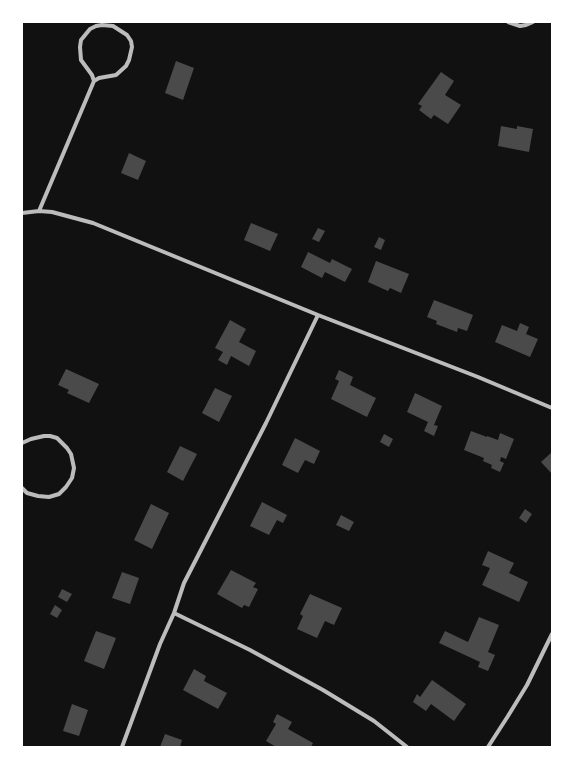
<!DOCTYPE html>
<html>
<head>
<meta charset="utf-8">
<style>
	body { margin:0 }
	#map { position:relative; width:574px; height:769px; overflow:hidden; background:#111; font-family:Lora,serif }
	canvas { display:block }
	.frame { position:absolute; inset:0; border:23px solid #fff; pointer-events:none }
</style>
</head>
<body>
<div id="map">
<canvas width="574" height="769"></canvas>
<div class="frame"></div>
</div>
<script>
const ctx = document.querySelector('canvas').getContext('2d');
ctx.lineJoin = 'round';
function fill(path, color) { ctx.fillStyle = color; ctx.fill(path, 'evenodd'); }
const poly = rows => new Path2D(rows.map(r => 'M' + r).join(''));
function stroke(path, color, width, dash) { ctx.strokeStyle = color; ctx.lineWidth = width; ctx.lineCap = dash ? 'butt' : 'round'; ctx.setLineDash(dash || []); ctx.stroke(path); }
fill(poly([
	[176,61,194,68,183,100,165,93],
	[441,72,454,81,445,95,461,105,448,124,434,115,431,119,419,110,422,106,418,104],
	[501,126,517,129,517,126,533,129,529,152,498,146],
	[129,153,146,161,138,180,121,173],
	[251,223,278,234,270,251,244,240],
	[318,228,325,231,319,242,312,239],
	[379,237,385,240,381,250,374,247],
	[308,252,330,263,332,259,352,269,345,282,325,272,322,278,301,267],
	[376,261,409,274,401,293,390,288,388,291,368,282],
	[434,300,473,315,467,331,458,328,457,332,436,324,437,321,427,317],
	[230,320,246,329,239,342,256,351,249,366,231,356,227,365,218,360,223,352,215,348],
	[520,323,529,327,526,334,538,339,530,357,495,342,502,325,517,331],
	[66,369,99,384,89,403,67,393,69,390,58,385],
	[339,370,353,377,350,385,376,398,367,417,331,399,339,381,335,379],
	[215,388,232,396,219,422,202,413],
	[415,393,442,406,434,425,438,426,434,436,424,431,428,422,407,412],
	[471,431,487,437,487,436,498,440,500,433,514,439,506,459,501,457,500,461,504,463,500,472,491,468,492,465,483,461,484,458,464,450],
	[384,434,393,439,389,447,380,442],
	[295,438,320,451,314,464,305,460,298,473,282,465],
	[180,446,197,454,183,481,167,472],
	[552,452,552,474,541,462],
	[262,502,287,515,283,523,277,520,269,535,250,526],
	[151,504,169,513,152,549,134,540],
	[525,509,532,514,526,523,519,518],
	[341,515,354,522,349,531,336,525],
	[488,551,514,563,509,573,528,582,519,602,482,585,490,568,482,565],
	[231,570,256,583,253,587,258,589,249,607,244,605,242,608,217,594],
	[122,572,139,578,130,604,112,598],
	[62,589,72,594,67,602,58,597],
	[310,594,342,608,334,625,325,621,317,638,297,629,303,616,300,614],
	[55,605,62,610,57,618,50,614],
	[479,617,499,625,488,652,495,655,488,671,478,667,480,662,439,643,445,631,468,642],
	[96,631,116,638,104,669,84,661],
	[194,669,206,676,204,681,227,693,218,709,183,690],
	[432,680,466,704,454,721,431,704,426,711,413,702,417,694,420,697],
	[72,704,88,710,79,736,63,731],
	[277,714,292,722,288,729,313,743,311,747,276,747,266,741,276,724,273,722],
	[165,734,182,740,180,747,160,747]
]), '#4a4a4a');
stroke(poly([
	[508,22,520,26,526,25,533,22],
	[39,211,94,81,92,75,81,60,80,47,81,40,90,29,96,26,102,25,113,26,127,35,131,41,132,47,129,60,126,66,116,75,99,78,94,81],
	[22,213,39,211,52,212,93,223,318,315,478,377,552,408],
	[22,443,31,439,44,436,50,436,57,438,67,448,71,454,74,468,72,478,66,487,59,494,49,497,38,496,27,493,22,488],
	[174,613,250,650,323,690,374,721,407,747],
	[122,747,160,644,174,613,184,583,266,423,318,315],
	[488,747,508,716,527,685,552,634]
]), '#bcbcbc', 4);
</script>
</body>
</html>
